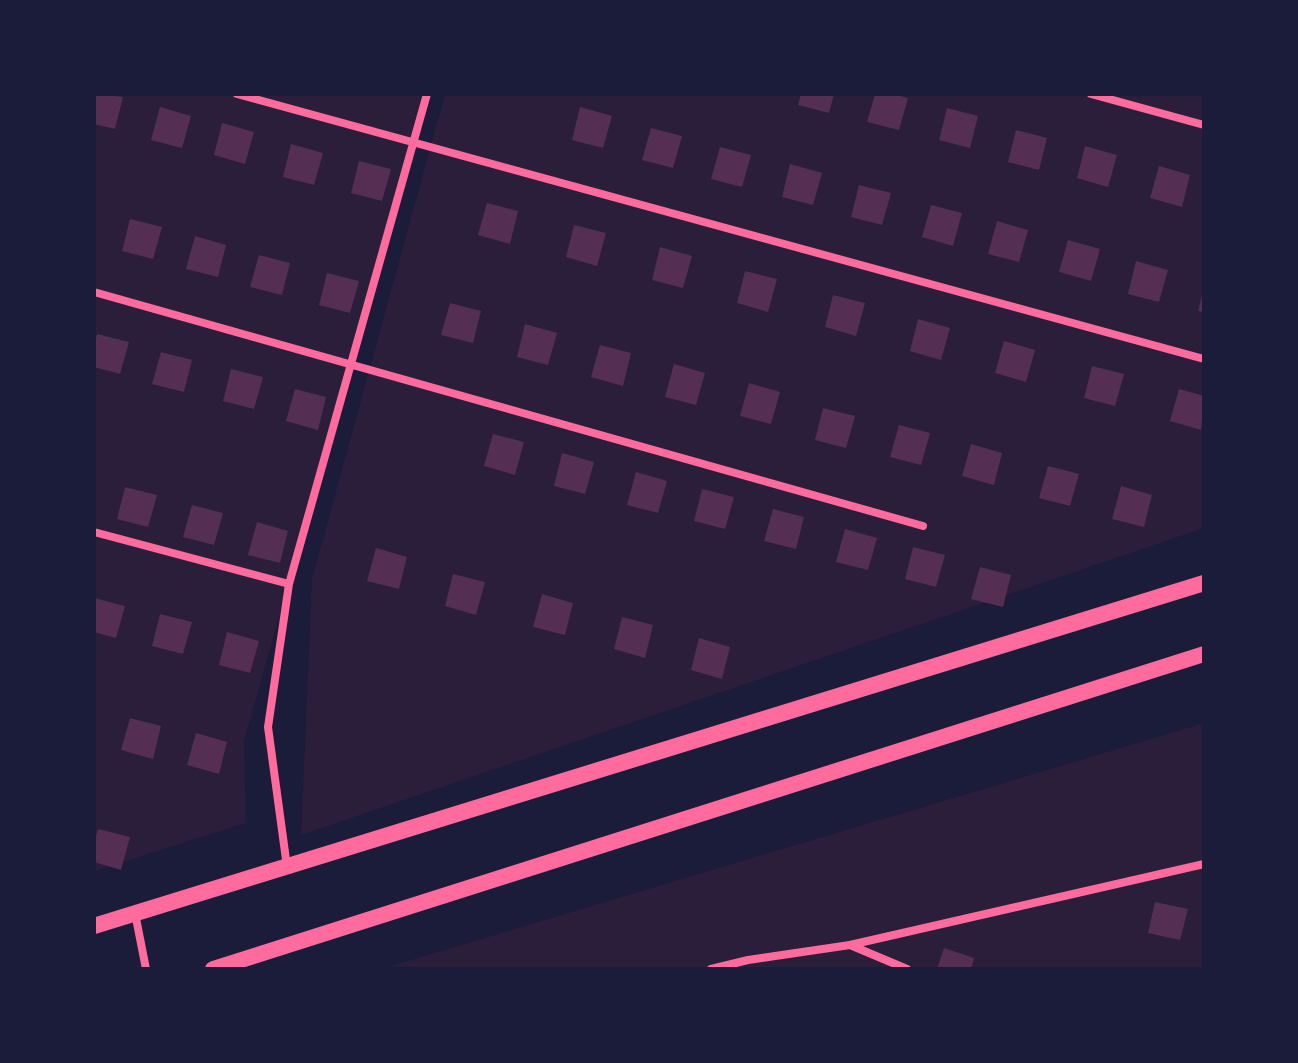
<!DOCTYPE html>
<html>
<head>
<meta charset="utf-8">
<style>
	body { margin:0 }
	#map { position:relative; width:1298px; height:1063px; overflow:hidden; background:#1b1b3a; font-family:Commissioner,sans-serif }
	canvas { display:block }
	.frame { position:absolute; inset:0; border:96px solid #1b1b3a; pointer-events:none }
</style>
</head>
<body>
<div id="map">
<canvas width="1298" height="1063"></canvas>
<div class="frame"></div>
</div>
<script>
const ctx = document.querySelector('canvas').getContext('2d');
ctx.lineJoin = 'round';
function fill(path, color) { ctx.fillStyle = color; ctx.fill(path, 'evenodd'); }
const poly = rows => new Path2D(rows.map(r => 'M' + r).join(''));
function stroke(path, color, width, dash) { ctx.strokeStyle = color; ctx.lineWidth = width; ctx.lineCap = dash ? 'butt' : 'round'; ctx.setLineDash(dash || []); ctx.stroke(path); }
fill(poly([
	[94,94,427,94,244,741,246,823,94,871],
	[445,94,1204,94,1204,528,301,835,312,579],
	[1204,723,1204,969,381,969]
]), '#2a1e3b');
fill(poly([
	[94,94,123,97,115,129,94,124],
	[801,94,834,94,829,113,798,105],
	[875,94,892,94,908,98,899,130,867,122],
	[160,107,191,116,182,148,151,140],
	[580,107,612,116,603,148,572,140],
	[947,108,978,116,970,148,939,140],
	[222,123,254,132,245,164,214,155],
	[651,128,682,136,673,168,642,160],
	[1016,130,1047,138,1039,170,1008,162],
	[291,144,323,153,314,185,283,177],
	[1085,146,1117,155,1108,187,1077,178],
	[720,147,751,155,742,187,711,179],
	[359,161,391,169,382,201,351,193],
	[790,164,822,173,813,205,782,197],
	[1159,166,1190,175,1182,207,1150,198],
	[859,185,891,193,882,225,851,217],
	[487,203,518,211,510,244,478,235],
	[931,205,962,213,953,246,922,237],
	[130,219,162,227,153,259,122,251],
	[997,221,1028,230,1019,262,988,254],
	[574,225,606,233,597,266,566,257],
	[195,236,226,245,218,277,186,269],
	[1068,240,1100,249,1091,281,1059,272],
	[660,247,692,256,683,288,652,280],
	[259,255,290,263,282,295,250,287],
	[1136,261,1168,270,1159,302,1128,294],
	[745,271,777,279,768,312,737,303],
	[327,273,359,281,350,313,319,305],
	[1203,292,1204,292,1204,312,1198,311],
	[833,295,865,303,856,336,825,327],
	[450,303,481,311,473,343,441,335],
	[918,319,950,328,941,360,910,351],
	[525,324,557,333,548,365,517,357],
	[97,334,129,342,120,374,94,367,94,346],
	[1004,341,1035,350,1026,382,995,373],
	[600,345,631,353,623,386,591,377],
	[161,352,192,360,184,392,152,384],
	[674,364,705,373,696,405,665,397],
	[1092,366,1124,374,1115,406,1084,398],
	[231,369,263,377,254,409,223,401],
	[749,383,780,392,771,424,740,416],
	[295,389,326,397,318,430,286,421],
	[1179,389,1204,396,1201,430,1170,421],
	[823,408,855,416,846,448,815,440],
	[899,425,930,433,921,465,890,457],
	[493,434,524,442,515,475,484,466],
	[971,444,1002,453,994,485,962,476],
	[562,453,594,462,585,494,554,486],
	[1048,466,1079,474,1070,506,1039,498],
	[636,472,667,481,658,513,627,505],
	[1121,486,1152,495,1144,527,1112,519],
	[125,487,157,495,148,527,117,519],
	[702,489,734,497,725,529,694,521],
	[192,505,223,513,214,545,183,537],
	[773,509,804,517,796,549,764,541],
	[257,522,288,531,280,563,248,555],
	[845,529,877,538,868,570,836,562],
	[913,547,945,555,936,587,905,579],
	[376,548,407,557,399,589,367,581],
	[980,567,1011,575,1003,607,971,599],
	[453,574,485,582,476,615,445,606],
	[542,594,573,603,565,635,533,627],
	[94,598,125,606,116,638,94,632],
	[160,614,192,622,183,654,152,646],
	[622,617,653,625,645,658,614,649],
	[227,632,259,641,250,673,219,665],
	[699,638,730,647,722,679,691,670],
	[130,718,161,726,153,759,121,750],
	[196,733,227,742,219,774,187,765],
	[98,829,130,837,121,870,94,862,94,844],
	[1155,902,1188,909,1180,940,1148,933],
	[944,948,974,958,971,969,937,969]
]), '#542f53');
stroke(poly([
	[237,94,1204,359],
	[1091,94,1204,125],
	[94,292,923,526],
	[94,532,289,584],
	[287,867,268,727,289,584,427,94],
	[135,913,146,969],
	[850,945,907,969],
	[711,969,748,960,850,945,1204,864]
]), '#ff6b9d', 8);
stroke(poly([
	[94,926,1204,583],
	[213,969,1204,654]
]), '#ff6b9d', 16);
</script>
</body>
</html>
